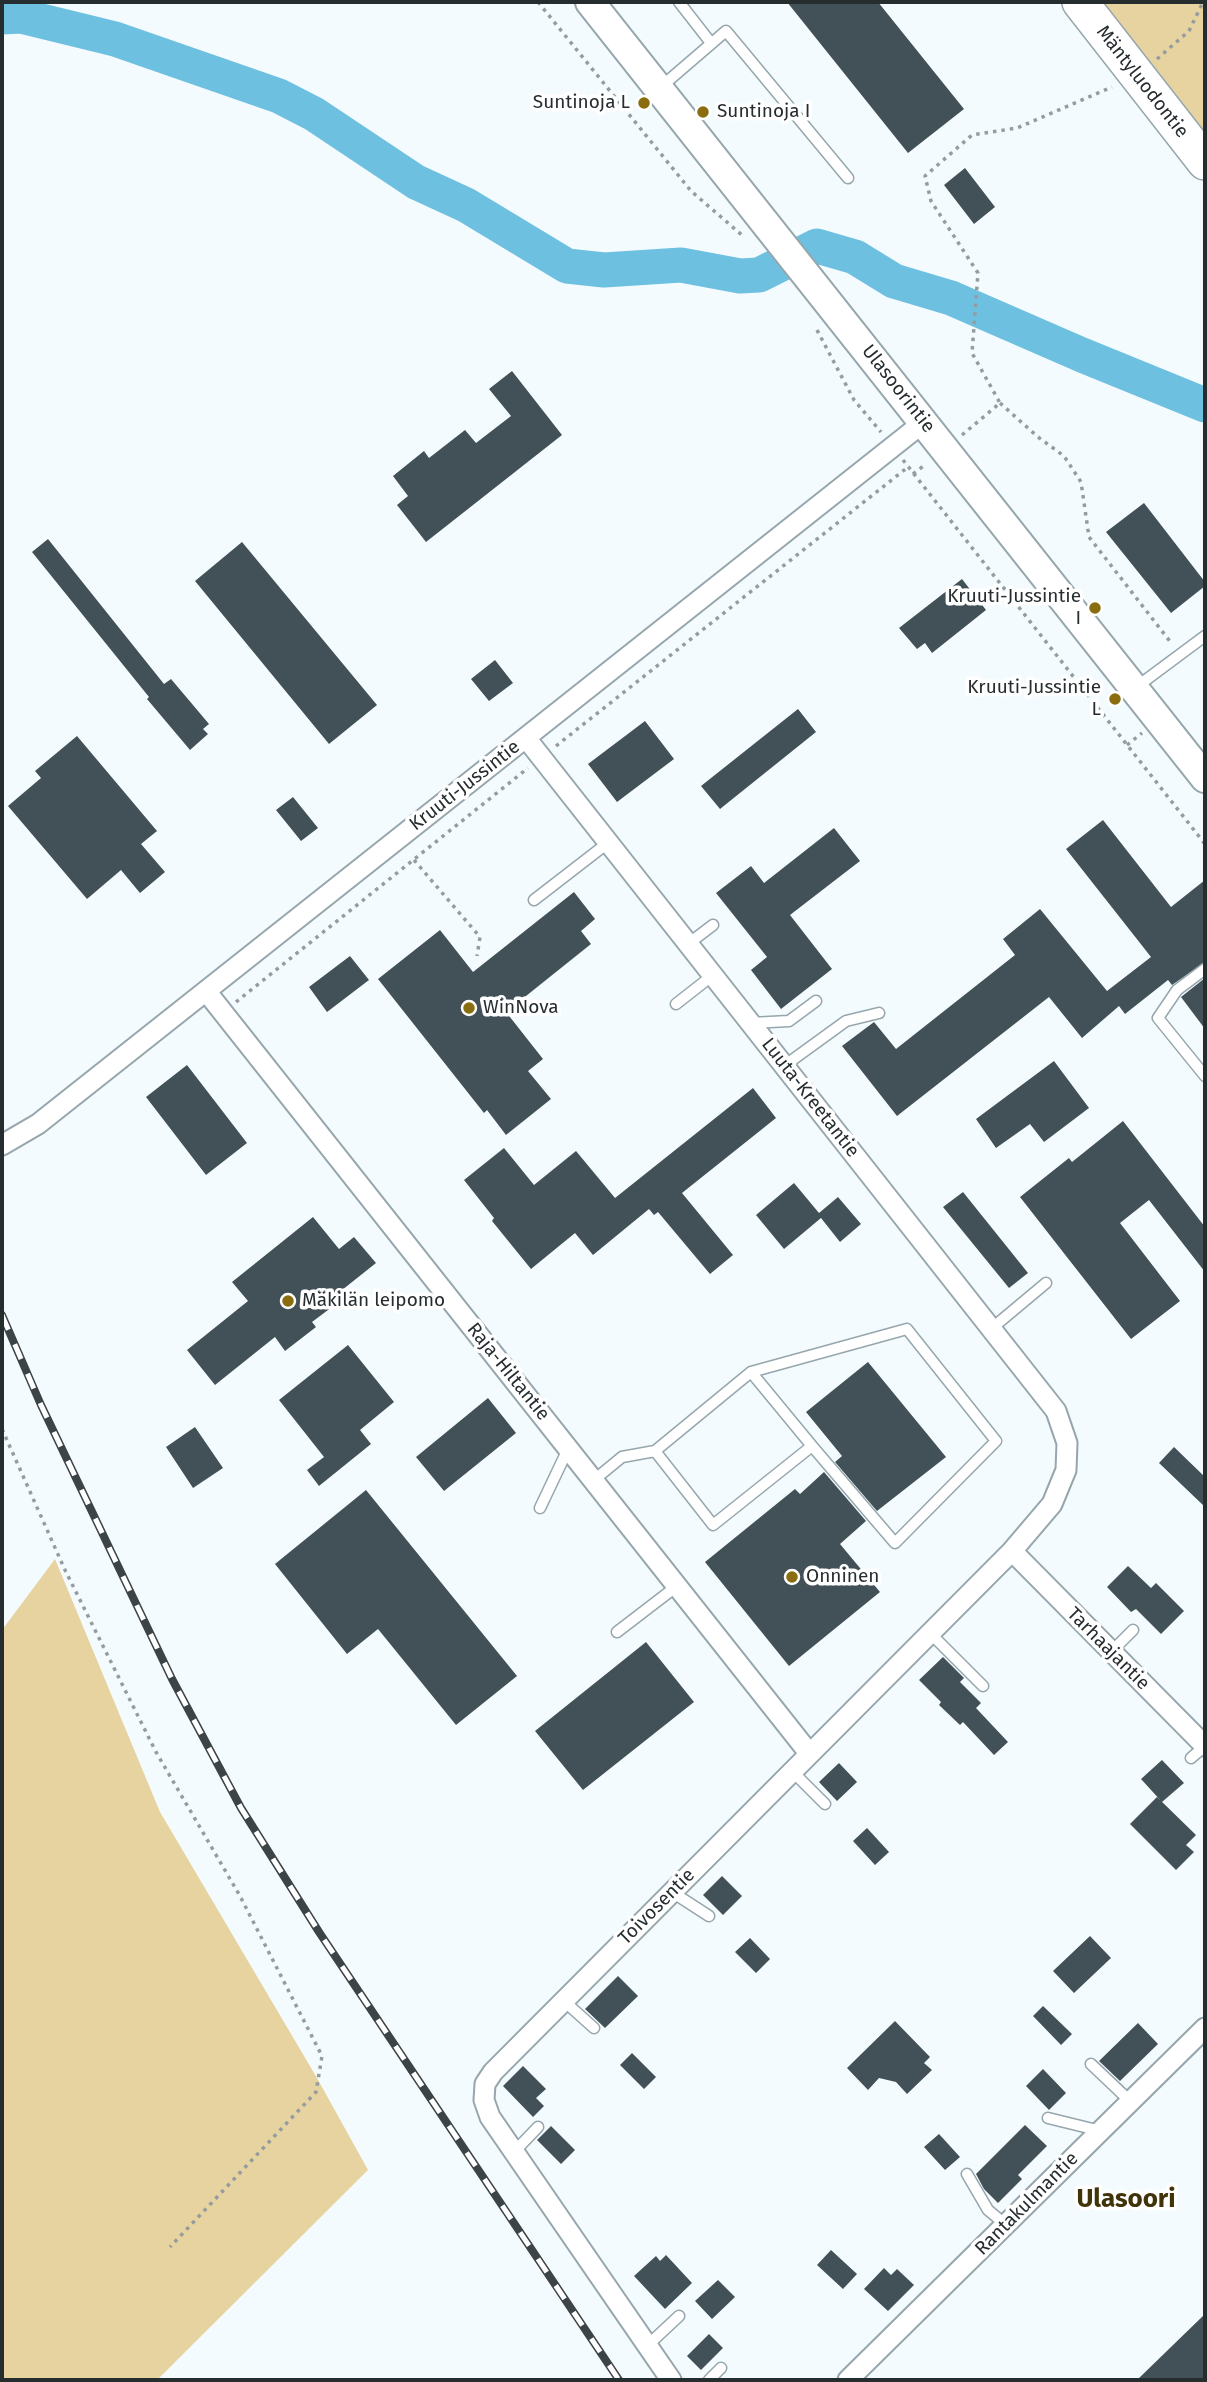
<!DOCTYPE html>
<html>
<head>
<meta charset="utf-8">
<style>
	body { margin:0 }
	#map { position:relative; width:1207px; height:2382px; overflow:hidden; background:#f4fbfe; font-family:"Fira Sans",sans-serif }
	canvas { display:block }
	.frame { position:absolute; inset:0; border:4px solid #262d2f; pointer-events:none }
</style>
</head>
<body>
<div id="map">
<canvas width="1207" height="2382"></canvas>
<div class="frame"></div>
</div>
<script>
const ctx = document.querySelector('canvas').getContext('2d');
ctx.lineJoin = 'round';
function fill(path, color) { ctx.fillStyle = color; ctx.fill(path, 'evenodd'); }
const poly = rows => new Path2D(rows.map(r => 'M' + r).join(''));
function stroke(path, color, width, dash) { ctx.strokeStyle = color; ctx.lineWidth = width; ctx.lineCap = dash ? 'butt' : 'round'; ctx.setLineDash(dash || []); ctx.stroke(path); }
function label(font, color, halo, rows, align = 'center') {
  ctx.font = font + ' "Fira Sans",sans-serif'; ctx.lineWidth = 7; ctx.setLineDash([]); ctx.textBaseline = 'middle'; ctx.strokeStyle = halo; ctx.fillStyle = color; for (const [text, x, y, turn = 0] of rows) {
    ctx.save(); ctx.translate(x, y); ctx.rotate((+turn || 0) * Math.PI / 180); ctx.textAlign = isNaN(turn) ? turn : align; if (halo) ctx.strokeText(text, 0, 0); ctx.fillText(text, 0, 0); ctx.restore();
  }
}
fill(poly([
	[1102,2,1205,2,1205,137],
	[55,1559,160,1812,317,2078,368,2170,157,2380,2,2380,2,1630]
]), '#e7d39f');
stroke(poly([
	[2,17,21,16,115,39,279,96,314,114,416,182,466,205,567,266,604,270,681,265,740,276,759,275,817,246,855,257,894,281,951,298,1082,355,1205,405]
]), '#6ec0e0', 35);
fill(poly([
	[787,2,878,2,964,109,908,153],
	[965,168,995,207,974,224,944,185],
	[512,371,562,435,426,542,397,505,408,496,393,476,424,451,429,458,465,430,476,443,511,416,489,389],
	[1144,503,1205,582,1205,586,1171,613,1106,532],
	[48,539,164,684,171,679,209,724,203,729,208,734,190,750,147,699,149,697,32,552],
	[242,542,377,705,329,744,195,581],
	[962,579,986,610,932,653,925,643,917,649,899,628],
	[495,660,513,683,489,701,471,679],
	[798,709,816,732,720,809,701,786],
	[645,721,674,759,617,802,588,764],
	[77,736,157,831,141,844,165,872,140,893,121,870,87,899,8,806,41,778,35,771],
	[293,797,318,828,301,841,276,810],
	[1103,820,1171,907,1205,880,1205,962,1172,985,1168,980,1125,1014,1119,1006,1082,1038,1049,997,897,1116,842,1046,874,1022,896,1049,1015,955,1003,939,1040,909,1107,991,1151,957,1066,849],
	[834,828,860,861,790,915,832,969,781,1009,751,970,767,957,716,893,751,866,764,883],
	[574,892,595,919,581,931,591,944,506,1012,543,1059,528,1071,551,1099,506,1135,487,1110,484,1113,378,979,440,930,473,972],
	[350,956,369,980,327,1012,309,987],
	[1205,978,1205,1029,1181,997],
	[1054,1061,1089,1108,1044,1142,1030,1124,996,1148,976,1119],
	[187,1065,247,1143,206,1175,146,1097],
	[753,1088,776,1118,682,1193,733,1255,710,1274,658,1212,654,1215,649,1209,593,1255,575,1233,531,1269,492,1221,494,1218,464,1180,504,1148,534,1185,576,1151,615,1198],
	[1123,1121,1205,1227,1205,1272,1149,1200,1120,1223,1180,1301,1131,1339,1020,1197,1069,1158,1072,1162],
	[794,1183,819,1213,838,1197,861,1224,840,1242,821,1218,784,1249,756,1215],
	[963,1192,1028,1273,1009,1288,943,1207],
	[313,1217,339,1249,354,1237,376,1263,327,1302,332,1307,312,1322,316,1327,285,1351,275,1337,215,1385,187,1350,248,1301,232,1282],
	[348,1345,394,1402,360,1430,371,1444,319,1486,307,1470,324,1457,279,1400],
	[868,1362,946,1457,877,1511,835,1462,842,1456,806,1412],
	[488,1398,516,1433,444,1491,416,1457],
	[195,1427,223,1468,193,1488,166,1447],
	[1174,1447,1205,1477,1205,1507,1159,1463],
	[824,1472,866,1521,840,1544,880,1592,789,1666,705,1562,795,1489,800,1494],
	[366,1490,517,1676,456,1725,378,1629,347,1654,275,1564],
	[1128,1566,1151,1588,1156,1583,1184,1611,1161,1634,1136,1609,1131,1612,1107,1587],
	[646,1642,694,1702,583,1790,535,1731],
	[943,1657,964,1678,960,1682,981,1703,976,1708,1008,1742,994,1755,963,1722,960,1725,939,1705,941,1702,919,1680],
	[1162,1760,1184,1783,1162,1802,1141,1779],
	[839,1763,857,1782,837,1801,819,1782],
	[1157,1797,1196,1835,1186,1845,1194,1852,1176,1870,1130,1824],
	[867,1828,889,1852,875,1865,853,1841],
	[722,1876,742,1896,723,1915,703,1895],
	[1090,1936,1111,1958,1074,1993,1053,1971],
	[750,1938,770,1959,756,1973,735,1952],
	[618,1976,638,1996,605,2028,585,2009],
	[1043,2006,1072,2034,1061,2045,1033,2016],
	[895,2021,930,2057,924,2063,932,2070,907,2094,896,2082,879,2078,868,2090,847,2068],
	[1138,2023,1158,2044,1120,2081,1099,2061],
	[632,2053,656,2077,644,2089,620,2065],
	[523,2066,546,2089,536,2098,544,2106,533,2117,503,2086],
	[1043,2069,1066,2093,1049,2110,1026,2086],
	[1025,2125,1047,2146,1018,2175,1022,2179,998,2203,984,2189,976,2174],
	[551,2126,575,2150,561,2164,537,2140],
	[939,2134,960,2157,945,2170,924,2147],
	[831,2250,857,2274,843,2289,817,2265],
	[666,2255,692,2283,665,2309,634,2276,656,2256,660,2261],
	[884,2268,891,2275,897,2269,914,2285,888,2311,864,2289],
	[718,2280,735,2297,712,2319,695,2301],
	[1205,2314,1205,2380,1137,2380],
	[709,2334,723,2348,701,2370,687,2356]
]), '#425157');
const lane = poly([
	[679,2,711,43],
	[662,86,726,31,848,178],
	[1135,688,1205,636],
	[534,900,609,842],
	[688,944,713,925],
	[1205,969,1177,990,1158,1018,1205,1076],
	[676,1004,713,975],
	[751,1023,789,1021,816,1001],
	[784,1066,846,1021,879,1013],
	[991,1329,1046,1283],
	[751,1372,907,1329,996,1441,895,1543,812,1446],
	[594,1480,622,1457,655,1451,713,1525,812,1446,751,1372,655,1451],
	[540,1508,568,1449],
	[617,1632,677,1586],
	[930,1633,983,1686],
	[1111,1652,1133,1630],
	[1191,1758,1205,1746],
	[792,1771,825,1804],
	[672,1892,709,1916],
	[564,2001,594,2028],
	[1091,2064,1131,2102],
	[1048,2118,1101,2131],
	[514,2152,538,2127],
	[967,2174,988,2210,1006,2225],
	[648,2345,679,2316],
	[709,2380,721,2368]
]);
const street = poly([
	[526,738,1056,1411,1067,1443,1066,1470,1052,1504,1012,1551,493,2072,485,2084,484,2100,490,2117,671,2380],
	[206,991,809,1753],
	[2,1145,38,1124,924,422],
	[1012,1551,1205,1746],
	[848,2380,1205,2028]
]);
const secondary = poly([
	[590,2,1205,778]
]);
const highway = poly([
	[1080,2,1205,162]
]);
stroke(lane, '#96a6ad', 13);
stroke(street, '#96a6ad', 23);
stroke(secondary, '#96a6ad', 32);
stroke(highway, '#96a6ad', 38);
stroke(poly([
	[538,2,691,191,743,236],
	[1157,59,1189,31,1203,2],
	[817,330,854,400,881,432],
	[1000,403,1038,437,1064,456,1081,482,1089,537,1172,644],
	[962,435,1000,403,972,353,978,273,931,201,925,176,972,135,1017,128,1112,87],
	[903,460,1205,844],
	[913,474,926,464],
	[1127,745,1142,733],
	[556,746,908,467],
	[414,860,480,937,477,956],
	[236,1002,528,768],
	[2,1429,65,1570,156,1752,240,1896,322,2056,316,2092,170,2247]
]), '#959c9f', 3.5, [3.5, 5]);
stroke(lane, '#fff', 10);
stroke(street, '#fff', 19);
stroke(secondary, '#fff', 28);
stroke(highway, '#fff', 35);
const rail = poly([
	[2,1315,41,1405,172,1679,241,1808,319,1932,619,2380]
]);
stroke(rail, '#3d4447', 8);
stroke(rail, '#fff', 5, [16]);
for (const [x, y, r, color] of [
	[644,103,7,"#8a6d0e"],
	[703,112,7,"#8a6d0e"],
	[1095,608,7,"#8a6d0e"],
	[1115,699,7,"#8a6d0e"],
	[469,1008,7,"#8a6d0e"],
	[288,1301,7,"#8a6d0e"],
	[792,1577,7,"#8a6d0e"]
]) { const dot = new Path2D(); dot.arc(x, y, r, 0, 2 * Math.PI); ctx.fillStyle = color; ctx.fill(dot); stroke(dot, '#fff', 2.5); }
label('19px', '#262d2f', '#fff', [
	["Mäntyluodontie",1142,82,52],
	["Ulasoorintie",898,389,52],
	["Kruuti-Jussintie",465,786,-38],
	["Luuta-Kreetantie",810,1098,52],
	["Raja-Hiltantie",508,1372,51],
	["Tarhaajantie",1108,1649,45],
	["Toivosentie",657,1907,-45],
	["Rantakulmantie",1027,2204,-45]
]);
label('19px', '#262d2f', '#fff', [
	["Suntinoja L",630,103,"right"],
	["Suntinoja I",717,112],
	["Kruuti-Jussintie",1081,597,"right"],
	["I",1081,619,"right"],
	["Kruuti-Jussintie",1101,688,"right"],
	["L",1101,710,"right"],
	["WinNova",483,1008],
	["Mäkilän leipomo",302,1301],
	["Onninen",806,1577]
], 'left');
label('bold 26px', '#41340a', '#fff', [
	["Ulasoori",1126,2200]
]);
</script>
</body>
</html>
